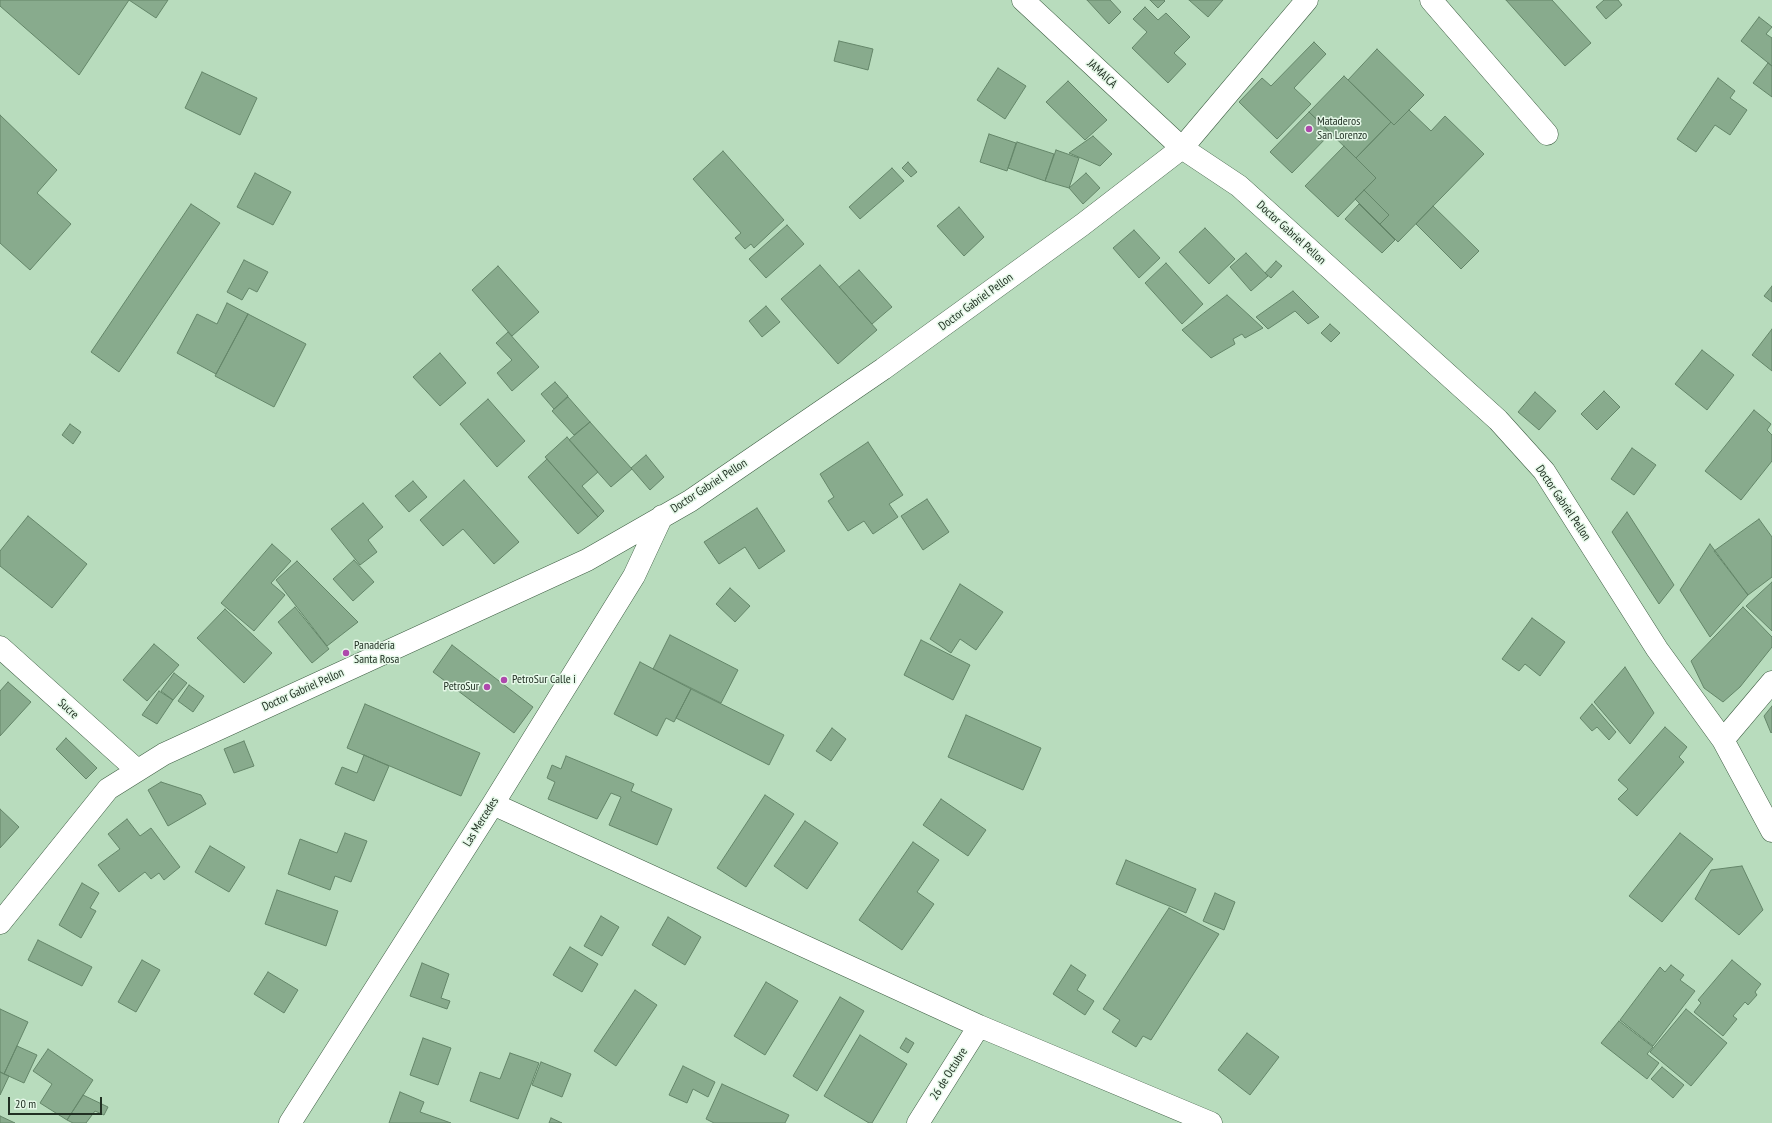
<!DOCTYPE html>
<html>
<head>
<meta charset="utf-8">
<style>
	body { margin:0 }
	#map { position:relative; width:1772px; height:1123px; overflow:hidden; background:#b8dcbd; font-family:"PT Sans Narrow",sans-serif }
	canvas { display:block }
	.scale { position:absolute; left:8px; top:1097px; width:94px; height:18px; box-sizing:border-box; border:2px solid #213023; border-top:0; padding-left:5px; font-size:12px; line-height:14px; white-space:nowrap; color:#213023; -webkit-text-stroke:3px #e5f8e8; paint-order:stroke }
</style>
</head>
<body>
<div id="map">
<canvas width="1772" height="1123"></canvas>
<div class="scale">20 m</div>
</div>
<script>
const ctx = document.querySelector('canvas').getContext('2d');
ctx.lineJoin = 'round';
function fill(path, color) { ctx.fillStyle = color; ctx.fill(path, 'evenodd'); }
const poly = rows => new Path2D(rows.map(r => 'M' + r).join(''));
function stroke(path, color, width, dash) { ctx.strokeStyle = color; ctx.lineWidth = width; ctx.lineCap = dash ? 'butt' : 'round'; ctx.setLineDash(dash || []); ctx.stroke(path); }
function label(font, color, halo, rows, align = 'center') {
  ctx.font = font + ' "PT Sans Narrow",sans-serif'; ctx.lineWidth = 3; ctx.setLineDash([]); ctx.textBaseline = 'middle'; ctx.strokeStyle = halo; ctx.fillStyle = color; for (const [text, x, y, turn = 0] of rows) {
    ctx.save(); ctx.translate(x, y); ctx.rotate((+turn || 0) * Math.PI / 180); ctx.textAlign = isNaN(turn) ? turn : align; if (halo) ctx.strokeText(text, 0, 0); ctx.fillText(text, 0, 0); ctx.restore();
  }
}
const building = poly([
	[0,0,129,0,79,75,0,6,0,0],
	[129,0,168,0,156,18,129,0],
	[1087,0,1110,0,1121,12,1109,24,1087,0],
	[1150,0,1164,0,1165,1,1158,8,1150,0],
	[1189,0,1223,0,1208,17,1189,0],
	[1506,0,1552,0,1591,43,1565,66,1506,0],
	[1604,0,1618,0,1622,5,1606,19,1596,7,1604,0],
	[1145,7,1158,20,1166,13,1190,37,1174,53,1186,64,1168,83,1132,48,1147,32,1133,19,1145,7],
	[1759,17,1772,27,1766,34,1772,38,1772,66,1741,41,1759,17],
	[839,41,873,49,868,70,834,61,839,41],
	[1314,42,1326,54,1294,88,1311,104,1277,139,1239,102,1262,78,1271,86,1314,42],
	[1377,49,1424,95,1394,125,1348,80,1377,49],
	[1768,63,1772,66,1772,97,1753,83,1768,63],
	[998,68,1026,86,1005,119,977,100,998,68],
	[202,72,257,98,240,135,185,108,202,72],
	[1344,76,1391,122,1356,158,1309,112,1344,76],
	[1718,78,1735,91,1730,98,1747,110,1730,135,1715,125,1696,152,1677,139,1718,78],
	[1068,81,1107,120,1085,140,1046,102,1068,81],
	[1409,110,1431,131,1445,116,1484,154,1398,242,1380,224,1389,215,1364,190,1376,178,1356,158,1391,122,1394,125,1409,110],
	[1309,112,1331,133,1292,173,1270,152,1309,112],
	[0,115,57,170,37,193,71,224,30,270,0,243,0,115],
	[989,134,1016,143,1007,171,980,162,989,134],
	[1093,136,1112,154,1100,166,1069,153,1093,136],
	[1017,142,1054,154,1045,181,1008,168,1017,142],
	[1344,146,1376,178,1338,217,1305,186,1344,146],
	[1056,150,1079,158,1069,188,1045,181,1056,150],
	[723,151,784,220,754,248,751,244,745,249,735,238,741,233,693,179,723,151],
	[908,162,917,172,911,177,902,168,908,162],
	[892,168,904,181,860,219,849,207,892,168],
	[255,173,291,192,273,225,237,207,255,173],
	[1086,173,1100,188,1083,204,1069,188,1086,173],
	[1364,190,1389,215,1380,224,1355,199,1364,190],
	[191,204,220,223,119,372,91,352,191,204],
	[1359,204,1395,240,1382,253,1345,219,1359,204],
	[1433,206,1479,251,1461,269,1416,224,1433,206],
	[959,207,984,237,964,256,937,226,959,207],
	[787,225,804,244,766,278,749,259,787,225],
	[1205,228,1235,259,1209,284,1179,252,1205,228],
	[1134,230,1160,258,1139,278,1113,248,1134,230],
	[1246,253,1268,276,1251,291,1230,267,1246,253],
	[244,260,268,272,257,292,249,288,242,300,227,292,244,260],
	[1276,261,1282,266,1271,278,1265,273,1276,261],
	[1166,263,1203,304,1182,324,1145,283,1166,263],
	[820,265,877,330,838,364,781,299,820,265],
	[498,266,539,312,512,336,472,290,498,266],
	[859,270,892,307,872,324,839,287,859,270],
	[1772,286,1772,302,1764,296,1772,286],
	[1293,291,1319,317,1308,324,1295,311,1268,329,1256,317,1293,291],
	[1227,295,1263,328,1245,338,1242,334,1233,339,1235,344,1211,358,1182,330,1227,295],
	[227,303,248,314,216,374,177,353,197,314,217,324,227,303],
	[766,306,780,322,762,337,749,321,766,306],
	[248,314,306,344,274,407,215,376,248,314],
	[1330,324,1340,333,1331,342,1321,333,1330,324],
	[1772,329,1772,371,1752,355,1772,329],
	[508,332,539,367,512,391,497,373,512,360,496,343,508,332],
	[1702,350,1734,375,1707,410,1675,384,1702,350],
	[440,353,466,383,440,406,413,377,440,353],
	[555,382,568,396,554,409,541,394,555,382],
	[1604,391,1620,407,1597,430,1581,414,1604,391],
	[1535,392,1556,411,1539,430,1518,412,1535,392],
	[568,397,590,422,574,435,552,411,568,397],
	[488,399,525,441,497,467,460,424,488,399],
	[1754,410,1771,424,1767,430,1772,435,1772,461,1741,500,1705,471,1754,410],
	[590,422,632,469,611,487,569,440,590,422],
	[70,424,81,432,73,444,62,435,70,424],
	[567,437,598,472,582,486,604,511,598,517,545,457,567,437],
	[868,442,903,495,889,504,898,517,873,534,864,521,848,531,828,501,834,497,820,474,868,442],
	[1632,448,1656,465,1634,495,1611,479,1632,448],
	[646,455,664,477,650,490,631,468,646,455],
	[547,459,598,517,578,534,528,477,547,459],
	[464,480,519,542,494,564,463,529,443,546,420,520,464,480],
	[413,481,427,497,409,512,395,496,413,481],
	[927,499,949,532,923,550,901,516,927,499],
	[363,503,383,527,368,540,377,552,360,565,331,529,363,503],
	[757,508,785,551,759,569,745,547,719,564,704,542,757,508],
	[1627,512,1674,585,1659,604,1612,532,1627,512],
	[28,516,87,564,52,608,0,566,0,551,28,516],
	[1759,519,1772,537,1772,577,1748,595,1714,551,1759,519],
	[272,544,291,561,271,583,285,595,254,631,221,603,272,544],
	[1710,544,1748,595,1710,637,1680,590,1710,544],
	[354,560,374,582,353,601,333,579,354,560],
	[297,561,358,622,327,646,276,580,297,561],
	[1772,582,1772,631,1746,606,1772,582],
	[960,584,1003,612,976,650,960,639,951,653,930,639,960,584],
	[730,588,750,606,735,622,716,604,730,588],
	[295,607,329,649,312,663,278,622,295,607],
	[1743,607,1772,637,1772,647,1740,687,1723,702,1704,688,1691,661,1743,607],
	[225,609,272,653,244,683,197,638,225,609],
	[1532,618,1565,642,1540,676,1525,664,1519,671,1502,659,1532,618],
	[670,635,738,670,721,703,653,669,670,635],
	[921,640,970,665,953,700,904,675,921,640],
	[154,644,179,665,147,701,123,680,154,644],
	[452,645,533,707,514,733,433,672,452,645],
	[640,662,691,689,674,722,666,718,657,736,614,714,640,662],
	[1625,667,1654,713,1630,744,1594,702,1625,667],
	[174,673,187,683,173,700,161,691,174,673],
	[8,682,31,702,0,736,0,691,8,682],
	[189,685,204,696,193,712,178,701,189,685],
	[691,689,784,735,769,765,676,718,691,689],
	[159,691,173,700,157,724,142,715,159,691],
	[365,704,480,753,461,796,347,748,365,704],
	[1592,704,1616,732,1609,740,1597,727,1592,731,1580,718,1592,704],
	[1772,706,1772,732,1771,733,1764,716,1772,706],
	[966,715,1041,748,1023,790,948,757,966,715],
	[1665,727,1687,747,1679,757,1684,762,1637,816,1618,799,1628,789,1618,780,1665,727],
	[832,728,846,739,831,761,816,751,832,728],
	[66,738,97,768,86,779,56,749,66,738],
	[244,741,254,766,234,773,224,749,244,741],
	[364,755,389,766,374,801,335,784,342,767,357,773,364,755],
	[566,756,634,784,631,791,672,809,657,845,609,825,621,797,611,793,597,819,548,799,555,782,547,778,552,765,561,769,566,756],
	[161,782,201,795,206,804,168,826,148,790,161,782],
	[765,795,794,814,746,887,717,868,765,795],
	[941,799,986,830,968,856,923,825,941,799],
	[0,809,19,827,0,848,0,809],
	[127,819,140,836,151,828,180,867,164,880,159,873,151,879,145,872,119,892,98,865,120,849,108,834,127,819],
	[805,821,838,843,807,889,774,866,805,821],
	[345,833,367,841,351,882,335,876,330,890,288,874,300,839,337,853,345,833],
	[1680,833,1713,859,1662,922,1629,896,1680,833],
	[913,842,939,860,917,892,934,904,902,950,859,920,913,842],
	[210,846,245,867,229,892,195,872,210,846],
	[1126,860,1196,889,1186,913,1116,884,1126,860],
	[1742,866,1763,910,1739,935,1695,899,1711,870,1742,866],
	[82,883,99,893,90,908,96,911,81,938,59,925,82,883],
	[277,890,338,911,326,946,265,924,277,890],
	[1215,893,1235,902,1224,930,1203,921,1215,893],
	[1169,908,1219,934,1151,1040,1143,1036,1136,1047,1112,1032,1120,1020,1103,1009,1169,908],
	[601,916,619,927,602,956,584,946,601,916],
	[668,917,701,937,685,965,652,945,668,917],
	[38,940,92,967,82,986,28,960,38,940],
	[570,947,598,964,582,992,553,975,570,947],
	[142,960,160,970,136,1012,118,1002,142,960],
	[1732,960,1761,984,1755,992,1757,995,1748,1005,1745,1002,1733,1016,1737,1019,1723,1036,1694,1012,1701,1003,1698,1000,1732,960],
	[422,963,449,974,441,998,450,1001,447,1009,410,996,422,963],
	[1071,965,1086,975,1077,990,1094,1001,1085,1015,1053,994,1071,965],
	[1671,965,1684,975,1680,980,1695,991,1653,1046,1620,1020,1660,967,1665,972,1671,965],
	[268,972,298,990,284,1013,254,994,268,972],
	[766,982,798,1001,765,1055,734,1036,766,982],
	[635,990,657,1005,616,1066,594,1051,635,990],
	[840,997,864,1011,817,1091,793,1076,840,997],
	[0,1009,28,1022,4,1074,0,1072,0,1009],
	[1686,1009,1727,1043,1691,1086,1650,1052,1686,1009],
	[1619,1021,1653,1047,1647,1054,1659,1063,1647,1079,1601,1043,1619,1021],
	[1247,1033,1279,1057,1250,1095,1218,1070,1247,1033],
	[860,1035,907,1064,872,1123,869,1123,824,1096,860,1035],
	[423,1038,451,1048,438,1085,410,1075,423,1038],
	[906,1038,914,1043,908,1053,900,1048,906,1038],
	[17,1046,37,1055,24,1083,4,1074,17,1046],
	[48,1049,93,1080,67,1120,40,1103,52,1084,33,1071,48,1049],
	[510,1053,539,1063,518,1119,470,1101,480,1072,500,1079,510,1053],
	[541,1062,571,1074,562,1097,532,1085,541,1062],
	[683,1066,715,1082,708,1097,693,1089,687,1103,669,1095,683,1066],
	[1662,1067,1684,1085,1673,1098,1651,1079,1662,1067],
	[0,1072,9,1076,0,1095,0,1072],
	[722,1084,789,1115,785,1123,714,1123,706,1119,722,1084],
	[400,1092,424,1102,420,1112,451,1123,389,1123,400,1092],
	[83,1095,108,1107,104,1115,95,1111,86,1123,73,1123,67,1120,83,1095],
	[0,1116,15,1123,0,1123,0,1116],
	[551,1118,562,1123,549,1123,551,1118]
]);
fill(building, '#88ab8d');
stroke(building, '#648669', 1);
const minor = poly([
	[1023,0,1182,148,1239,186,1498,420,1544,471,1657,649,1723,740,1772,831],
	[1431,0,1547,134],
	[0,647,137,770],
	[1723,740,1772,682],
	[493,804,979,1026,1211,1123],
	[0,923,108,789,164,754,587,560,690,501,883,369,1082,225,1182,148,1307,0],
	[290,1123,493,804,634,576,662,516],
	[918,1123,979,1026]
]);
stroke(minor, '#3e5e43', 23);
stroke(minor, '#fff', 22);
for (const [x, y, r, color] of [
	[1309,129,4,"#ae48ac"],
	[346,653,4,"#ae48ac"],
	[504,680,4,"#ae48ac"],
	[487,687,4,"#ae48ac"]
]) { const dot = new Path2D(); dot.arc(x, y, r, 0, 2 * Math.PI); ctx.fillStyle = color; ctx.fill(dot); stroke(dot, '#e5f8e8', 1.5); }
label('12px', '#213023', '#e5f8e8', [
	["JAMAICA",1102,74,43],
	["Doctor Gabriel Pellon",1291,233,42],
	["Doctor Gabriel Pellon",976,302,-36],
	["Doctor Gabriel Pellon",709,486,-33],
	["Doctor Gabriel Pellon",1563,503,56],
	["Doctor Gabriel Pellon",303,690,-24],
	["Sucre",68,709,42],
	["Las Mercedes",481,822,-58],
	["26 de Octubre",949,1074,-58]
]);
label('12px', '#213023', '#e5f8e8', [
	["Mataderos",1317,122],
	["San Lorenzo",1317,136],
	["Panaderia",354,646],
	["Santa Rosa",354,660],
	["PetroSur Calle i",512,680],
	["PetroSur",479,687,"right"]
], 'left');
</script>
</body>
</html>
